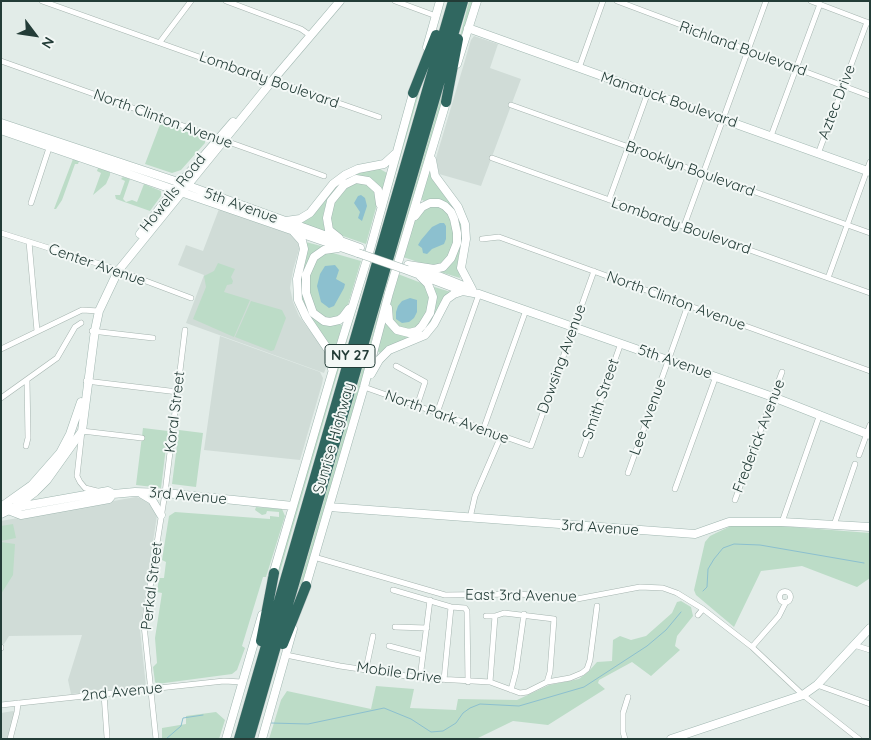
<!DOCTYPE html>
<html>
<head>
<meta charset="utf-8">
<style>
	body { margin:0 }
	#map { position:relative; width:871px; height:740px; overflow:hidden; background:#e2ece8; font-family:Quicksand,sans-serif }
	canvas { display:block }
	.frame { position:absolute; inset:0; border:2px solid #233c37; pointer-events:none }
	.north { position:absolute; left:10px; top:10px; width:50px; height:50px; -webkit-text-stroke:4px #f3f8f6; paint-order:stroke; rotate:121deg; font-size:14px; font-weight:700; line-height:20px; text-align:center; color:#233c37 }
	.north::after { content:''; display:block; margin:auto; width:18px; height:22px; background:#233c37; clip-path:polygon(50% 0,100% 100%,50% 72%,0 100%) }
</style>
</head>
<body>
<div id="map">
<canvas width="871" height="740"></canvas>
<div class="frame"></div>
<div class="north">N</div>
</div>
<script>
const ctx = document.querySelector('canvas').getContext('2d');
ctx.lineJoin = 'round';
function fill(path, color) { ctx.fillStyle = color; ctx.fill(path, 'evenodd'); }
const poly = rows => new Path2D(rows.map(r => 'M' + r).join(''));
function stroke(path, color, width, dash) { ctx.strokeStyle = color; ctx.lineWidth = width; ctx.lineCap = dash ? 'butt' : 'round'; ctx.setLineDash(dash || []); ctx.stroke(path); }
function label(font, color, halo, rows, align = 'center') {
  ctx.font = font + ' Quicksand,sans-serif'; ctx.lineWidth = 4; ctx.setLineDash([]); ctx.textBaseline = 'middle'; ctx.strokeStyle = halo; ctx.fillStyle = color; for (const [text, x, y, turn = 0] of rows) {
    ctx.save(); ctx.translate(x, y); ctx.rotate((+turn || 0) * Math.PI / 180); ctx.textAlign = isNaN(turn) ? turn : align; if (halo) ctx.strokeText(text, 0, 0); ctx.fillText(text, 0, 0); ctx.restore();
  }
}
fill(poly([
	[474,36,498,44,490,68,521,79,481,186,439,174,436,158,471,40],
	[219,209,293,235,300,246,293,270,290,288,293,302,299,316,322,347,328,362,324,373,186,323,204,275,178,265,186,245,203,251],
	[220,336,320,372,323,378,322,384,300,460,204,450],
	[136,497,146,499,152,503,157,515,140,630,146,687,71,694,68,680,82,635,9,636,4,644,1,644,1,521],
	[13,711,17,712,10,739,1,739,1,713]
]), '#d0dcd7');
fill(poly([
	[469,1,474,1,461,41,459,40],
	[444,86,446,87,438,118,370,346,371,348,308,568,299,589,298,590],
	[419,89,420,90,274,592,276,574,342,348,344,349,410,114],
	[161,122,205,139,205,143,181,170,172,173,145,164],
	[73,159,79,161,78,164,75,164,62,200,56,209,54,209],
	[98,168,110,172,110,175,106,184,93,195,101,173,97,171],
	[380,169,387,173,381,195,370,179,343,183,334,191,328,201,324,211,323,221,326,231,325,232,298,224,337,183,347,176,358,172],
	[429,169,435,183,457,211,461,222,463,230,462,244,458,259,460,278,437,271,453,258,456,219,439,200,431,199,424,201,421,199],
	[123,177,130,179,123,199,126,202,132,200,137,202,144,184,161,191,161,196,150,211,116,199,115,195,120,195,125,181,121,179],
	[357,182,365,183,372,187,377,195,377,204,366,244,337,234,330,229,331,206,340,192],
	[426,206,441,206,447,211,451,219,454,231,453,245,450,256,443,264,430,266,403,257,416,216],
	[306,242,325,247,303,272,303,295,306,306,312,316,319,322,329,325,337,323,342,325,333,357,304,308,299,289],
	[326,251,361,261,347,308,340,316,325,319,312,309,307,276,312,263],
	[218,263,235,269,231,277,233,281,232,284,227,285,224,292,250,300,234,337,193,319,206,287,204,276,214,271],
	[398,274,424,284,430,298,424,319,416,328,407,331,393,324,389,309],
	[431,286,451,292,446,295,441,302,427,329,419,336,391,345,380,353,377,351,385,316,403,335,427,323],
	[251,301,282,310,286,318,274,350,271,351,235,337],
	[143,428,168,431,161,488,136,485],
	[179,430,203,433,196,487,172,484],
	[256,507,282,509,285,516,266,577,263,577,242,646,245,648,237,670,232,674,157,684,155,682,153,667,157,663,155,638,162,593,157,592,159,578,164,578,166,562,162,560,169,516,175,512,270,519,270,516,279,517,279,512,267,511,266,514,262,515,255,510],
	[13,524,16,538,1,541,1,526],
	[739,524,780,526,870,533,870,578,857,587,802,566,761,571,734,627,696,595,694,590,705,542,710,536,716,533,731,526],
	[1,542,15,544,13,575,1,594],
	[681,601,691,607,693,616,677,636,675,646,680,650,651,676,632,662,599,680,598,683,605,689,548,725,513,721,476,739,269,739,281,700,287,691,371,709,376,686,414,689,410,708,456,710,458,699,517,700,549,685,579,679,589,671,597,662,612,661,613,640,620,636,631,640,646,636,672,613,677,602],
	[216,712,225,720,219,739,162,739,162,728,186,724,186,716]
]), '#bcdcc7');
fill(poly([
	[361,195,365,198,367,206,362,221,358,218,360,212,354,203,358,196],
	[440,223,444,223,446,226,446,239,444,244,432,249,427,254,423,253,422,248,418,245,421,240,432,227],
	[335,265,339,270,336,279,345,284,344,288,334,306,329,308,321,302,317,286,320,274,325,266],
	[410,298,417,300,417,312,414,318,409,322,402,323,396,319,396,312,398,306,402,301]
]), '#8cc0cf');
stroke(poly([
	[703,591,707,587,708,569,714,559,723,548,734,544,760,545,864,563],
	[271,723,308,724,384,708,411,719,431,732,443,731,456,723,463,713,470,708,480,704,519,706,584,687,647,646,666,630,681,612],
	[166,739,181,726,183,718,203,715]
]), '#8cc0cf', 1);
const street = poly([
	[42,1,261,79,281,83,379,117],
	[226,1,301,29,311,36],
	[395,1,436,16],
	[617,1,870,96],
	[811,1,869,23],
	[160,42,191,1],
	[1,61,324,176],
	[579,68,603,1],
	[511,105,870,233],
	[771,136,820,4],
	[818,154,867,22],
	[492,158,870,293],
	[609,200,648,92],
	[31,203,50,145],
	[684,226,766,1],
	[1,233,106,266,191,298],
	[482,239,499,237,870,371],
	[29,242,37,331],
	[828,278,870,162],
	[92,331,153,338],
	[1,349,82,310,99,311],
	[396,366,425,382,417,406],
	[86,381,178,392],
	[364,387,531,446,594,271],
	[1,398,57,358,75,327,81,323],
	[437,413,479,294],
	[483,430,526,310],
	[26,446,28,438,27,380],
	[581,455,621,343],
	[859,455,870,425],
	[628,473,688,305],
	[675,489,716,376],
	[97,491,85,488,80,482,77,476,82,431,142,438],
	[735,500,782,372],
	[470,518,475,496,501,436],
	[782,522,820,414],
	[834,525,855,464],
	[314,557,445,595,519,594,577,599,640,587,663,588,677,593,703,609,752,647,803,695,859,739],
	[393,590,451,607,465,608,467,611,468,682],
	'779.5 597a5.5 5.5 0 1 1 11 0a5.5 5.5 0 1 1-11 0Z',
	[698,615,703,609],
	[395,627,427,628],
	[854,645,870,650],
	[389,646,423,655],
	[1,647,1,648],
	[752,647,779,616,786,602],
	[286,655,340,666,420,678,490,682,520,693,527,692,547,682,550,672,554,619,504,613,495,616,486,616],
	[366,669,373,636],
	[420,678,430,600],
	[444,680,451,607],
	[490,682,495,616],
	[547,682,570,678,582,673,587,669,590,660,597,606],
	[817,685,870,704],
	[511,690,516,671,524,614],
	[104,694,107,737],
	[1,705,224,681,242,682],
	[10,739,17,712,18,703],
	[156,739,144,625,165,493,185,330],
	[625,739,623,732,623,713,628,697]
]);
const secondary = poly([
	[468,28,870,172],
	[427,47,440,1],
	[457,64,477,1],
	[1,123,172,180,360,248],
	[1,130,358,253],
	[432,160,435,176,458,207,465,224,466,239,461,268,472,289],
	[286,221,300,219,310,213,333,184,345,175,358,169,384,164,395,154],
	[294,232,302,241,304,249,297,279,298,300,306,317,329,351,332,369],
	[140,234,170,195,233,122],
	[339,238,329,230,327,218,331,201,344,185,356,179,368,181,378,190,380,204],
	[338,248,324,250,314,257,306,275,306,293,313,313,324,321,330,322,339,320,343,317,349,309],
	[408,265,434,269,443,267,451,258,457,243,457,233,454,219,451,212,445,206,439,203,430,203,422,207,415,216],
	[407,270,463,291,479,294,773,397,870,435],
	[426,271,471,289],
	[388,308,389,321,397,330,409,333,417,331,422,326,430,313,433,297,428,284,420,276],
	[371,374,379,360,389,350,425,335,434,324,447,299,454,294,463,291],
	[142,494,152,500,161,515],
	[1,507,32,485,60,453,70,434,81,402],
	[18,507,108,491,113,494,135,492,165,493,293,506],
	[329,507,695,534,729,522,782,522,870,527],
	[8,510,21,515,109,499,113,494],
	[1,514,15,507,35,492,47,480,82,431,95,330,99,311,118,271,272,81,340,1],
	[272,578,332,373,369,253,414,90],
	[305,589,364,387,389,293,447,99],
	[226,739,262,615],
	[262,739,293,629],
	[671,739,803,695,817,685,870,628]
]);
const highway = poly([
	[413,93,436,35],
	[446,102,458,39],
	[261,641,274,573],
	[283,644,306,586],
	[239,739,453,1],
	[249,739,463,1]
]);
stroke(street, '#a5b4af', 6);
stroke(secondary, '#a1b7b1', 9);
stroke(highway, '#c1c8c7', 11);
stroke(street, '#fff', 5);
stroke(secondary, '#fff', 8);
stroke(highway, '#306760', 10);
const secondaryBridge = poly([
	[358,253,407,270]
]);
stroke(secondaryBridge, '#a1b7b1', 9, []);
stroke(secondaryBridge, '#fff', 8);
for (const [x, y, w] of [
	[350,356,50]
]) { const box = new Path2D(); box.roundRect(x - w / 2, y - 11.5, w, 23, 4); ctx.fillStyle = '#f3f8f6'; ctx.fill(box); stroke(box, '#233c37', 1); }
label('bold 14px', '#233c37', null, [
	["NY 27",350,356]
]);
label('15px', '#233c37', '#f3f8f6', [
	["Richland Boulevard",743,49,20],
	["Lombardy Boulevard",269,80,19],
	["Manatuck Boulevard",669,100,19],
	["Aztec Drive",837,102,-69],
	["North Clinton Avenue",163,119,20],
	["Brooklyn Boulevard",690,169,20],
	["Howells Road",173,193,-51],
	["5th Avenue",241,206,20],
	["Lombardy Boulevard",681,226,19],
	["Center Avenue",97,265,19],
	["North Clinton Avenue",676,301,20],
	["Dowsing Avenue",562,359,-70],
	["5th Avenue",675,362,19],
	["Smith Street",601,399,-71],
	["Koral Street",175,412,-83],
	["North Park Avenue",447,417,20],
	["Lee Avenue",648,417,-70],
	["Frederick Avenue",759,436,-69],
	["Sunrise Highway",334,438,-74],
	["3rd Avenue",188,496,5],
	["3rd Avenue",600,528,4],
	["Perkal Street",152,586,-83],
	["East 3rd Avenue",521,596,1],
	["Mobile Drive",399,673,8],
	["2nd Avenue",122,692,-6]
]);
</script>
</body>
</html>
